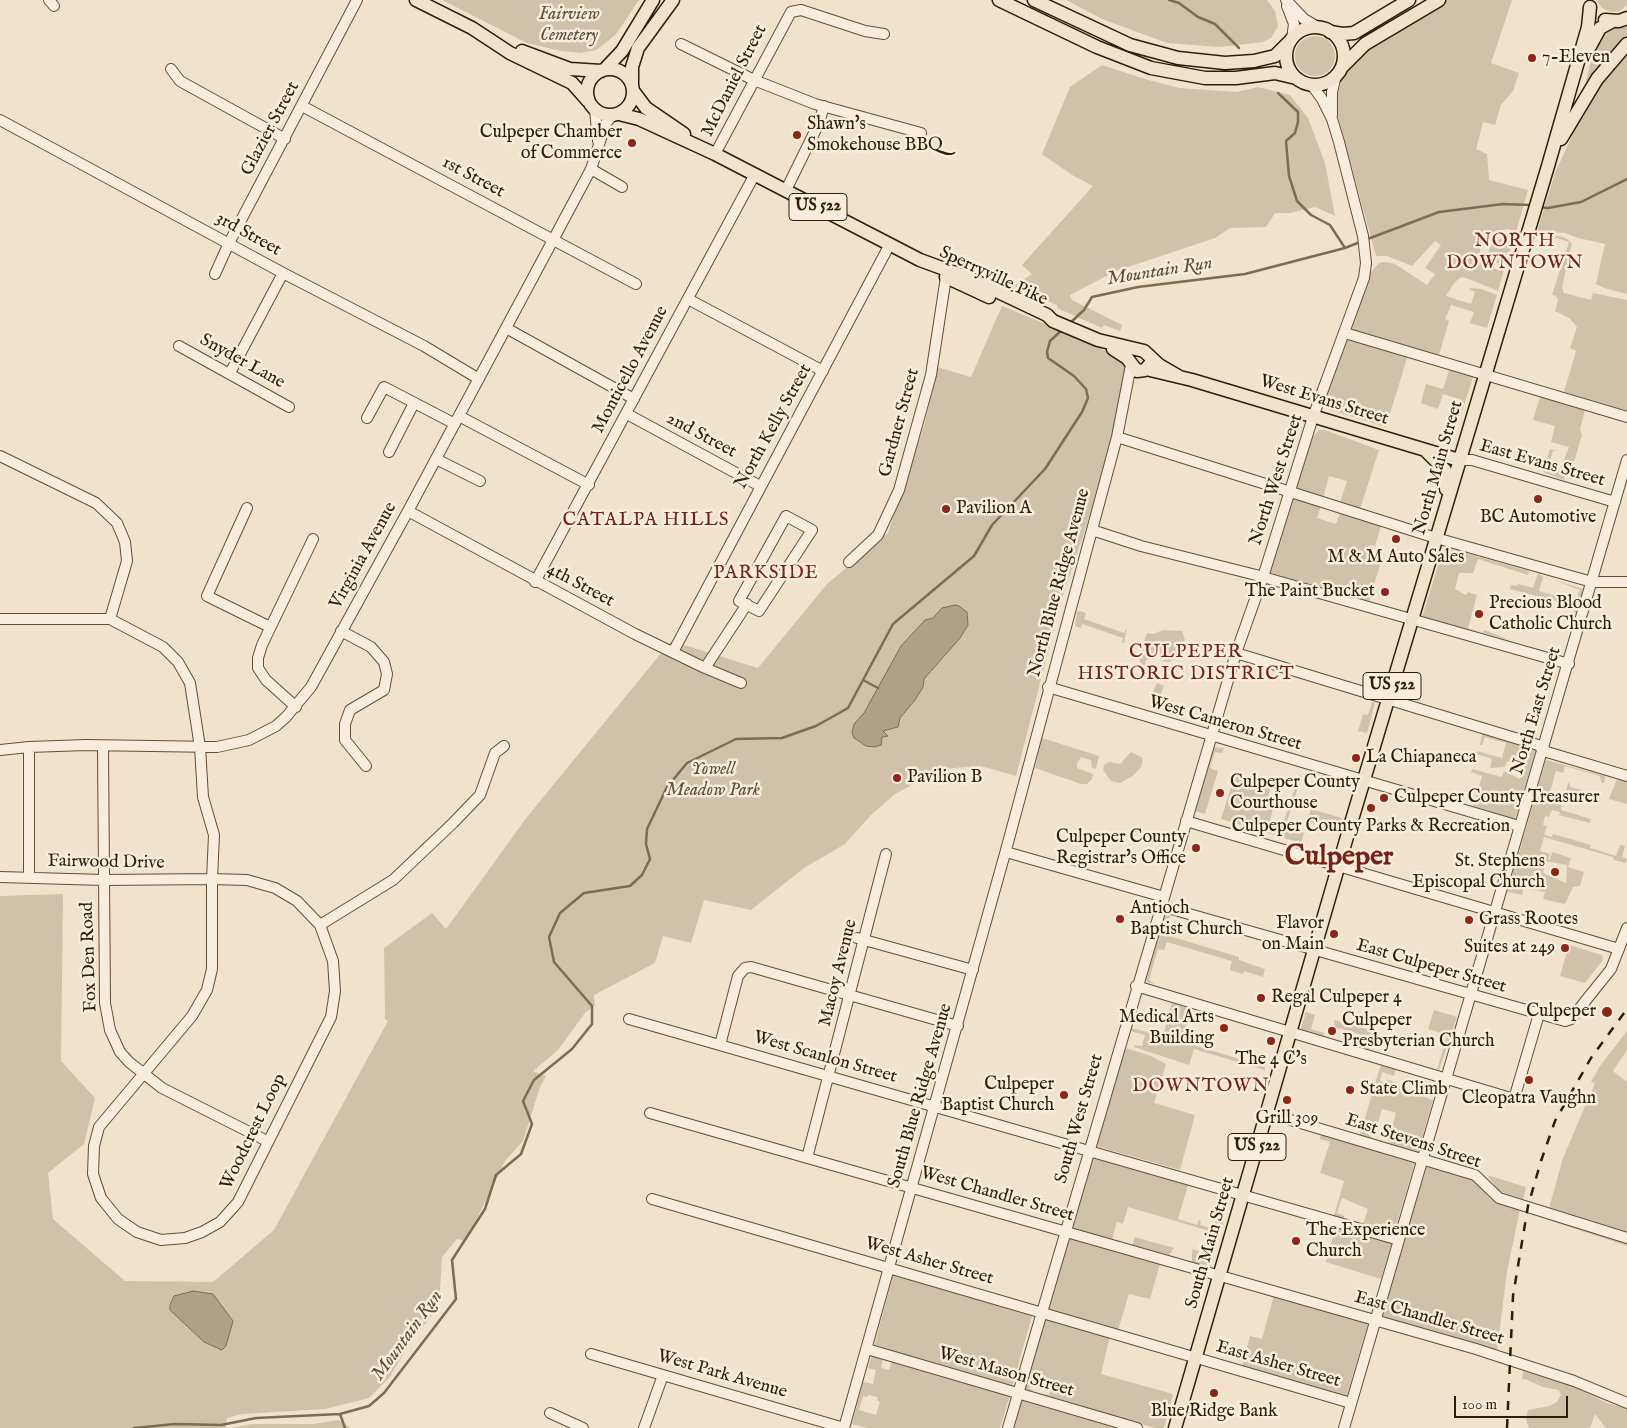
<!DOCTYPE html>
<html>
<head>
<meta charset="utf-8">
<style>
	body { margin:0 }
	#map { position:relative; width:1627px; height:1428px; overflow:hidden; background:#f1e3cb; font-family:"IM FELL English",serif }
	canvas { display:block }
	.scale { position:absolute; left:1454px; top:1396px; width:114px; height:22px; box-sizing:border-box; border:2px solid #311e02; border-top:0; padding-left:6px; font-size:15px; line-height:18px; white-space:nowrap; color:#311e02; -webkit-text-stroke:4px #f6eddd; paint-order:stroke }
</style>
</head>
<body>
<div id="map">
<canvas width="1627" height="1428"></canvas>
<div class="scale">100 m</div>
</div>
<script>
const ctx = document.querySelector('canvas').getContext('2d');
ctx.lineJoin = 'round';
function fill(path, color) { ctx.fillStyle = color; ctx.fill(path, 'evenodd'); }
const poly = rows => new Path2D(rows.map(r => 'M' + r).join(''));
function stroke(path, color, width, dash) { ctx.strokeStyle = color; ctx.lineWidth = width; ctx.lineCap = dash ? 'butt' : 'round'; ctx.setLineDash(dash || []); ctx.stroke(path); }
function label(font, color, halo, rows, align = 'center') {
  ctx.font = font + ' "IM FELL English",serif'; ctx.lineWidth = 5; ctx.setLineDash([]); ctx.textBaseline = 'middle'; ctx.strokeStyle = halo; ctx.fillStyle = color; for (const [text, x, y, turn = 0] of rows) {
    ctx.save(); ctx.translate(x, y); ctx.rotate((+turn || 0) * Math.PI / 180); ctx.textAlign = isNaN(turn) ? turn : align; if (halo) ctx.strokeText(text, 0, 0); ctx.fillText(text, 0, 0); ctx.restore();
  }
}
fill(poly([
	[442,0,639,0,617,33,607,42,596,50,581,53,561,51,527,43],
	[1066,0,1267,0,1275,11,1278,26,1271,38,1263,42,1220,47,1167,43,1102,19],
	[1447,0,1512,0,1491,63,1519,73,1513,91,1501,105,1495,125,1483,122,1476,149,1487,154,1489,180,1528,190,1516,232,1508,229,1493,232,1483,240,1480,250,1482,264,1495,269,1504,270,1498,291,1466,278,1461,277,1454,283,1446,296,1471,304,1475,292,1469,289,1471,288,1481,289,1497,295,1487,328,1470,323,1474,312,1451,305,1445,319,1449,321,1439,355,1350,329,1370,273,1379,263,1385,262,1395,264,1427,285,1435,274,1425,268,1441,245,1435,241,1412,266,1387,256,1376,256,1336,110,1338,85,1348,68,1379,39],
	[1596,0,1627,0,1627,5,1620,11,1611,12,1602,8],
	[1627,24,1627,39,1585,87,1591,59,1604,35,1612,29],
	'1295 56a20 20 0 1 1 40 0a20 20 0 1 1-40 0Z',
	[1627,54,1627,294,1604,288,1596,284,1605,244,1578,238,1565,233,1537,232,1555,173,1576,127,1606,78],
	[1102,65,1145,79,1179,88,1237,92,1258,87,1290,95,1308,118,1325,163,1335,216,1315,207,1290,213,1275,213,1266,227,1230,228,1215,238,1116,271,1070,295,1072,300,1122,325,1120,331,1104,325,1102,328,1057,308,1057,305,1014,286,1032,274,1022,265,1093,186,1072,175,1042,154,1070,87],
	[1558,236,1566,238,1572,243,1562,287,1564,293,1591,300,1593,293,1627,300,1627,412,1564,392,1576,351,1570,348,1577,327,1569,318,1555,311,1558,300,1556,296,1552,295,1569,242,1553,237],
	[1506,237,1514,238,1506,265,1489,261,1487,256,1490,247,1496,241],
	[1002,306,1082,339,1122,359,1129,370,1092,509,1062,598,1016,776,981,766,941,769,895,794,871,815,845,844,804,868,751,910,704,900,691,943,663,936,655,963,594,995,595,1005,585,1013,558,1050,533,1071,546,1076,540,1087,523,1141,505,1161,466,1241,457,1239,442,1257,439,1306,411,1342,389,1378,369,1398,325,1409,242,1414,227,1418,226,1428,0,1428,0,896,63,894,61,1061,95,1098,84,1144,48,1173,53,1219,125,1281,213,1282,274,1230,388,1021,385,1019,384,948,432,913,446,929,527,817,671,641,758,668,827,584,888,533,925,423,937,367,971,377],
	[1346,337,1407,358,1386,427,1330,410,1324,402],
	[1449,370,1473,377,1461,415,1458,414,1462,400,1443,394,1438,409,1421,403,1426,384,1443,389],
	[1540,397,1585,410,1580,429,1582,435,1573,465,1568,466,1564,480,1543,472,1550,449,1558,451,1553,451,1548,467,1560,470,1569,447,1551,442,1555,426,1533,420],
	[1319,430,1325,430,1379,450,1360,509,1340,503,1347,481,1329,476,1323,498,1294,489,1312,438],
	[1292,497,1321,506,1317,518,1336,524,1340,513,1381,526,1375,546,1370,545,1366,557,1381,562,1369,601,1268,572],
	[1444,547,1529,571,1528,575,1478,559,1473,573,1459,573,1455,589,1466,595,1468,592,1477,595,1468,628,1483,633,1484,630,1510,640,1422,617],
	[1538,573,1543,577,1539,591,1575,602,1580,590,1551,579,1583,589,1576,613,1574,612,1575,606,1510,589,1511,585,1517,586,1518,584,1533,588],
	[1080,611,1086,613,1084,619,1124,633,1127,628,1124,643,1122,643,1123,638,1082,624,1081,628,1075,626,1077,612],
	[1163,630,1182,631,1185,640,1176,651,1174,659,1169,662,1163,661,1158,651,1154,651,1145,662,1148,671,1146,672,1141,667,1139,656,1146,636,1147,633,1153,634],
	[1157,683,1164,686,1156,706,1154,706,1151,696],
	[1372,702,1375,703,1367,733,1358,731,1363,714,1368,715],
	[1482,734,1536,750,1515,819,1473,806,1482,776,1471,772,1472,769,1502,777,1504,771,1520,779,1524,768,1507,761,1505,767,1490,768,1492,759,1476,754,1477,751,1502,758,1506,743,1485,737,1482,745,1480,745],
	[1042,738,1099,756,1096,769,1092,768,1091,760,1081,757,1077,763,1077,768,1093,774,1092,779,1087,784,1081,784,1035,768],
	[1214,747,1224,748,1222,753,1215,752,1210,768,1218,771,1205,814,1195,811],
	[1131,752,1143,758,1141,767,1134,775,1120,783,1111,781,1103,770,1104,765,1109,762,1120,764],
	[1546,760,1605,776,1605,777,1604,783,1601,782,1600,776,1565,766,1563,773,1556,771,1549,796,1562,801,1561,810,1591,819,1590,823,1559,815,1560,812,1552,810,1549,817,1545,816,1543,825,1547,826,1544,835,1552,837,1553,834,1591,845,1590,848,1616,856,1620,845,1625,846,1622,857,1627,859,1626,863,1614,860,1613,857,1544,837,1540,851,1550,854,1548,860,1550,860,1552,852,1571,858,1568,867,1584,872,1580,886,1573,887,1565,904,1543,899,1545,892,1524,888,1522,895,1507,892,1515,864,1518,860,1518,856],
	[1546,861,1567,865,1566,883,1543,873],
	[1235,775,1271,787,1268,796,1276,799,1269,823,1282,827,1299,775,1302,776,1284,830,1287,828,1304,833,1301,843,1221,819],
	[1617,779,1627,782,1627,804,1609,799],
	[1569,781,1570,787,1596,794,1601,790,1598,802,1595,803,1595,798,1569,790,1565,794],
	[1311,809,1342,818,1340,828,1321,823,1320,825,1312,823,1310,827,1306,825],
	[1165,912,1188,918,1171,915,1165,928,1166,935,1239,957,1239,960,1273,972,1265,969,1263,977,1244,971,1243,974,1236,972,1230,970,1232,961,1167,942,1164,950,1158,949,1149,980,1155,984,1146,982],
	[1569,945,1602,955,1603,960,1585,983,1560,976],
	[1172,1003,1191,1009,1181,1041,1265,1067,1265,1070,1194,1049,1189,1065,1134,1047,1135,1045,1142,1046,1145,1035,1130,1031,1131,1028,1163,1036],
	[1434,1010,1457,1017,1439,1070,1437,1070,1447,1035,1428,1029],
	[1306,1012,1315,1015,1311,1029,1324,1033,1323,1036,1301,1029],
	[1334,1020,1373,1031,1369,1049,1359,1046,1362,1035,1335,1027],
	[1627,1031,1627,1050,1613,1071,1627,1082,1627,1246,1546,1219,1563,1158,1595,1083,1591,1082,1600,1066],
	[1125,1048,1151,1056,1166,1064,1154,1103,1195,1115,1180,1170,1096,1146],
	[1381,1064,1396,1068,1394,1076,1382,1072,1380,1081,1385,1083,1386,1079,1397,1083,1396,1087,1433,1100,1418,1152,1390,1144,1391,1141,1388,1140,1388,1137,1381,1135,1384,1126,1392,1128,1396,1113,1391,1111,1382,1109,1377,1126,1368,1123,1366,1132,1374,1140,1360,1135],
	[1321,1134,1415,1162,1394,1233,1363,1224,1368,1209,1342,1198,1337,1213,1344,1216,1344,1219,1334,1216,1344,1181,1320,1173,1330,1142,1320,1139],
	[1092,1158,1188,1185,1178,1219,1197,1225,1199,1220,1201,1221,1200,1225,1213,1229,1217,1217,1224,1219,1220,1234,1128,1207,1123,1224,1117,1222,1112,1240,1071,1228],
	[1427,1166,1478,1181,1490,1199,1520,1209,1507,1272,1497,1350,1382,1317],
	[1487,1175,1526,1187,1523,1199,1499,1191],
	[1336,1226,1392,1242,1381,1279,1326,1262],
	[1135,1237,1145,1240,1174,1248,1169,1255,1132,1245],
	[1068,1238,1160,1264,1150,1299,1129,1294,1118,1330,1047,1309],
	[1209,1246,1216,1248,1210,1268,1192,1264,1192,1249,1199,1251,1197,1257,1205,1259],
	[893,1275,1032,1316,1012,1387,874,1347],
	[1274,1295,1368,1323,1346,1398,1242,1367,1250,1336,1262,1339],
	[1045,1317,1110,1336,1101,1374,1173,1394,1164,1428,1155,1428,1044,1397,1045,1394,1049,1395,1052,1385,1032,1379,1029,1389,1033,1390,1032,1394,1023,1391],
	[872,1355,883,1359,881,1368,889,1370,892,1361,1010,1395,1000,1428,867,1428,852,1424,863,1382,873,1384,876,1370,868,1368],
	[868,1395,878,1397,877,1400,880,1402,876,1415,859,1410,863,1396,867,1397],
	[1523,1371,1573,1386,1607,1403,1627,1409,1627,1428,1606,1428,1595,1414,1590,1428,1529,1428,1526,1419,1528,1410,1549,1406,1557,1402,1561,1395,1559,1390,1543,1387,1525,1379,1522,1380],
	[1021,1400,1120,1428,1013,1428],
	[338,1420,351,1428,232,1428,252,1424,314,1424]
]), '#d0c2a9');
const water = poly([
	[955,605,959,606,967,612,968,625,960,638,924,679,923,687,915,700,900,718,898,727,883,731,888,736,882,737,881,745,875,747,866,746,854,738,852,733,854,724,864,713,901,646,925,620,933,618,942,608,955,605],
	[193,1291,213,1294,233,1321,226,1346,222,1350,204,1342,170,1310,170,1305,174,1296,193,1291]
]);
fill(water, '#b0a087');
stroke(water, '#7d6c52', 1);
stroke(poly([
	[1169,0,1179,3,1198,17,1215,24,1239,48],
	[1278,93,1298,112,1298,122,1295,133,1286,141,1289,176,1297,201,1311,215,1330,225,1345,248],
	[1539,207,1548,208,1581,202,1627,179],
	[1365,240,1439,212,1503,204,1531,205],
	[1069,324,1084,310,1092,297,1138,287,1245,274,1345,248,1360,242],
	[863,680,878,688],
	[340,1414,345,1428],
	[134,1428,175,1424,221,1425,256,1418,340,1414,369,1406,384,1393,456,1299,452,1260,485,1209,496,1175,521,1154,532,1124,523,1101,534,1080,572,1049,592,1024,592,1006,554,962,549,937,560,913,584,893,630,886,642,875,650,859,646,844,647,829,667,787,687,763,736,739,782,738,816,726,848,708,893,624,974,556,992,525,1045,469,1082,412,1088,398,1086,389,1074,376,1048,358,1047,352,1050,341,1063,329]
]), '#7d6c52', 2.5);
const minor = poly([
	[49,0,54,6],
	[1286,0,1304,19,1319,28],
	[1287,6,1294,24,1292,39],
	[681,44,754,80,815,104,921,133],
	[171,69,180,81,285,139],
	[302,106,636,284],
	[595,110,598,141],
	[1332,115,1332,92,1336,75],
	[0,120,283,273,424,346,479,379],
	[715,154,791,12,801,10,865,31,884,34],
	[591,169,622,187],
	[786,190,819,123,824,106],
	[215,274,229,243,357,0],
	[688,299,823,371],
	[506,328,634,399],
	[1345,333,1627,417],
	[179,346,289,407],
	[230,373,283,273],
	[627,414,760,486],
	[459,416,589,485],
	[367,418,384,387,455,424],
	[1117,437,1436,538,1592,582,1627,582],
	[389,452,414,403],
	[0,456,96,503,117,523,125,542,127,561,110,619],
	[436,459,480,481],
	[1459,460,1472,460,1615,502],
	[247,508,207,596,270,627],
	[408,511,635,634,705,668,741,683],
	[786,516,812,530,759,611,739,601,786,516],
	[1092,530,1141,546,1256,575,1569,664],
	[849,562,878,535,899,490,931,375,946,277],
	[535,582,755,174],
	[0,619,110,619,163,647,178,662,190,683,200,747,203,797,214,835,212,879,212,969,207,990,192,1016,99,1127,94,1146,93,1174,101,1198,118,1219,137,1232,161,1240,185,1238,202,1232,220,1222,238,1202,331,1017,335,991,333,961,320,925,297,901,275,888,247,880,212,879,104,880,0,877],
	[341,631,371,647,384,662,387,674,384,690,350,710,345,724,345,740,366,766],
	[673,652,890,244],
	[1236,653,1538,745,1547,752,1627,776],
	[705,668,747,604],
	[1048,687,1519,826],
	[296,707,266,680,258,668,258,658,262,645,313,539],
	[103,746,105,1003,110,1030,120,1052,129,1062,162,1088,267,1141],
	[29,747,29,878],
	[0,750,29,747,86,745,217,747,249,740,276,726,286,717,311,687,408,511,591,169,606,123,613,115],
	[1186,821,1619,949],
	[1006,852,1164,897],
	[1161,906,1565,1021,1571,1019,1611,969,1627,928],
	[320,925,393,880,453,823,480,795,495,753,504,746],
	[857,938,973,970],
	[1136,986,1514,1099,1539,1014],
	[629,1019,1399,1240],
	[720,1045,738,976,745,968,751,967,958,1026],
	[650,1113,1476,1349,1574,1381,1627,1403],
	[1267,1113,1475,1175,1499,1198,1627,1238],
	[807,1158,886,854],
	[652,1199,1351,1403],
	[867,1349,1137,1428],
	[591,1354,844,1428],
	[550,1413,583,1428],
	[644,1428,663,1375],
	[844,1428,1006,850,1117,437,1131,365],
	[1008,1428,1236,653,1263,577,1313,417,1364,278,1366,263,1363,236,1339,142,1332,119,1322,99,1311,84],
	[1344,1428,1627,460]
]);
const major = poly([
	[416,0,472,28,510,53,572,83,588,101],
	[999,0,1097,47,1151,68,1205,78,1236,78,1275,73,1296,78],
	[1034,0,1130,45,1178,58,1225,63,1254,61,1275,56,1290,41],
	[1605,20,1619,21,1627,18],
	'1286 56a29 29 0 1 1 58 0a29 29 0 1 1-58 0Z',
	[1330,32,1343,34,1354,33,1409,0],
	[522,51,570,69,601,71],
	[1587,52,1600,28,1613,21],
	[1342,67,1365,44,1439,0],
	'587 92a23 23 0 1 1 46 0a23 23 0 1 1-46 0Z',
	[605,69,622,51,653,0],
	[632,84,632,67,638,48,673,0],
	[634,92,646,108,684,134],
	[619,114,639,119,715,154,920,260,969,278,1047,315,1053,321,1098,340,1144,351,1159,365,1178,376],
	[1561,139,1597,79,1627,44],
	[946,277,989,297],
	[1113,349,1127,358,1137,371,1145,370,1150,364],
	[1146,369,1192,380,1459,460],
	[1427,452,1445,470,1446,489],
	[1175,1428,1351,823,1548,166,1588,27,1590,7]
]);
stroke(minor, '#614f34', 12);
stroke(major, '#311e02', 15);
stroke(minor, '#f6eddd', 10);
stroke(major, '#f1e3cb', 12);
stroke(poly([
	[1507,1428,1513,1296,1528,1206,1541,1161,1555,1121,1591,1058,1627,1009]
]), '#311e02', 2.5, [9, 9]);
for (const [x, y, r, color] of [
	[1532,58,5,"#8f2418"],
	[797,135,5,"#8f2418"],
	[632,143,5,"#8f2418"],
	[1538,499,5,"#8f2418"],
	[946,509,5,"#8f2418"],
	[1396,539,5,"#8f2418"],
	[1385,592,5,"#8f2418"],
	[1479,614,5,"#8f2418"],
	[1356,758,5,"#8f2418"],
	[897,778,5,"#8f2418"],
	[1220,793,5,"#8f2418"],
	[1384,798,5,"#8f2418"],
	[1371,808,5,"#8f2418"],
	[1196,848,5,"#8f2418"],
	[1555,872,5,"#8f2418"],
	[1120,919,5,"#8f2418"],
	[1469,920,5,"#8f2418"],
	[1334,934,5,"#8f2418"],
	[1565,948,5,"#8f2418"],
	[1261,998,5,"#8f2418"],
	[1607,1012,6,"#8f2418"],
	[1224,1028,5,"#8f2418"],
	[1332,1031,5,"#8f2418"],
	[1271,1041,5,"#8f2418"],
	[1529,1080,5,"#8f2418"],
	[1350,1090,5,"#8f2418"],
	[1064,1095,5,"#8f2418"],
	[1287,1100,5,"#8f2418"],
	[1296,1241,5,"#8f2418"],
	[1214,1393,5,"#8f2418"]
]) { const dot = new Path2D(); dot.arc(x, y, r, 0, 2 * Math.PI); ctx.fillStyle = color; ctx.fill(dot); stroke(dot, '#f6eddd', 2); }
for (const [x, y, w] of [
	[818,207,58],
	[1392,686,58],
	[1257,1147,58]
]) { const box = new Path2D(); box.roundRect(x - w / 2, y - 13.5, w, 27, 4); ctx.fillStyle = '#f6eddd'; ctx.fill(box); stroke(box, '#311e02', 1); }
label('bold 16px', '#311e02', null, [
	["US 522",818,207],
	["US 522",1392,686],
	["US 522",1257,1147]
]);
label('italic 18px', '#614f34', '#f6eddd', [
	["Fairview",569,15],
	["Cemetery",569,36],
	["Yowell",713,770],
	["Meadow Park",713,791]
]);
label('18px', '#311e02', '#f6eddd', [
	["7-Eleven",1542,58],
	["Shawn's",807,125],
	["Smokehouse BBQ",807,146],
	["Culpeper Chamber",622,133,"right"],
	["of Commerce",622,154,"right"],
	["Pavilion A",956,509],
	["BC Automotive",1538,518,"center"],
	["M & M Auto Sales",1396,558,"center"],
	["The Paint Bucket",1375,592,"right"],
	["Precious Blood",1489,604],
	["Catholic Church",1489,625],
	["La Chiapaneca",1366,758],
	["Pavilion B",907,778],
	["Culpeper County",1230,783],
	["Courthouse",1230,804],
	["Culpeper County Treasurer",1394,798],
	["Culpeper County Parks & Recreation",1371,827,"center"],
	["Culpeper County",1186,838,"right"],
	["Registrar's Office",1186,859,"right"],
	["St. Stephens",1545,862,"right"],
	["Episcopal Church",1545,883,"right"],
	["Antioch",1130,909],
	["Baptist Church",1130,930],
	["Grass Rootes",1479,920],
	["Flavor",1324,924,"right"],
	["on Main",1324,945,"right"],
	["Suites at 249",1555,948,"right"],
	["Regal Culpeper 4",1271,998],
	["Culpeper",1596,1012,"right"],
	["Medical Arts",1214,1018,"right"],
	["Building",1214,1039,"right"],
	["Culpeper",1342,1021],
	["Presbyterian Church",1342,1042],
	["The 4 C's",1271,1060,"center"],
	["Culpeper",1054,1085,"right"],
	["Baptist Church",1054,1106,"right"],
	["State Climb",1360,1090],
	["Cleopatra Vaughn",1529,1099,"center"],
	["Grill 309",1287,1119,"center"],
	["The Experience",1306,1231],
	["Church",1306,1252],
	["Blue Ridge Bank",1214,1412,"center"]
], 'left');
label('18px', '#311e02', '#f6eddd', [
	["McDaniel Street",735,81,-63],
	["Glazier Street",271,129,-62],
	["1st Street",473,178,28],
	["3rd Street",248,235,29],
	["Sperryville Pike",993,277,25],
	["Snyder Lane",242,362,29],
	["Monticello Avenue",631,370,-62],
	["West Evans Street",1324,401,17],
	["Gardner Street",900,423,-75],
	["North Kelly Street",774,427,-61],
	["2nd Street",701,436,28],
	["East Evans Street",1542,464,16],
	["North Main Street",1439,468,-74],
	["North West Street",1277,480,-72],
	["Virginia Avenue",364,556,-61],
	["North Blue Ridge Avenue",1060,583,-75],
	["4th Street",580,586,28],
	["North East Street",1537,711,-73],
	["West Cameron Street",1225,724,16],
	["Fairwood Drive",106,863,1],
	["Fox Den Road",90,957,-92],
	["East Culpeper Street",1431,967,16],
	["Macoy Avenue",839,973,-76],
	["West Scanlon Street",825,1058,16],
	["South Blue Ridge Avenue",921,1096,-74],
	["South West Street",1080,1119,-74],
	["Woodcrest Loop",254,1132,-64],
	["East Stevens Street",1413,1142,18],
	["West Chandler Street",997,1195,16],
	["South Main Street",1211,1243,-74],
	["West Asher Street",929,1262,16],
	["East Chandler Street",1429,1319,16],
	["East Asher Street",1278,1365,16],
	["West Mason Street",1006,1373,16],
	["West Park Avenue",722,1375,16]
]);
ctx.letterSpacing = '1px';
label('19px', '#7a1f14', '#f6eddd', [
	["NORTH",1515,242],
	["DOWNTOWN",1515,264],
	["CATALPA HILLS",646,521],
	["PARKSIDE",766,574],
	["CULPEPER",1186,653],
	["HISTORIC DISTRICT",1186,675],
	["DOWNTOWN",1201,1087]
]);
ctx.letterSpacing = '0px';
label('italic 19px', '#5d4c31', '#f6eddd', [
	["Mountain Run",1160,272,-9],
	["Mountain Run",408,1336,-54]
]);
label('bold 28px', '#7a1f14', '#f6eddd', [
	["Culpeper",1339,858]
]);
</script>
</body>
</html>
